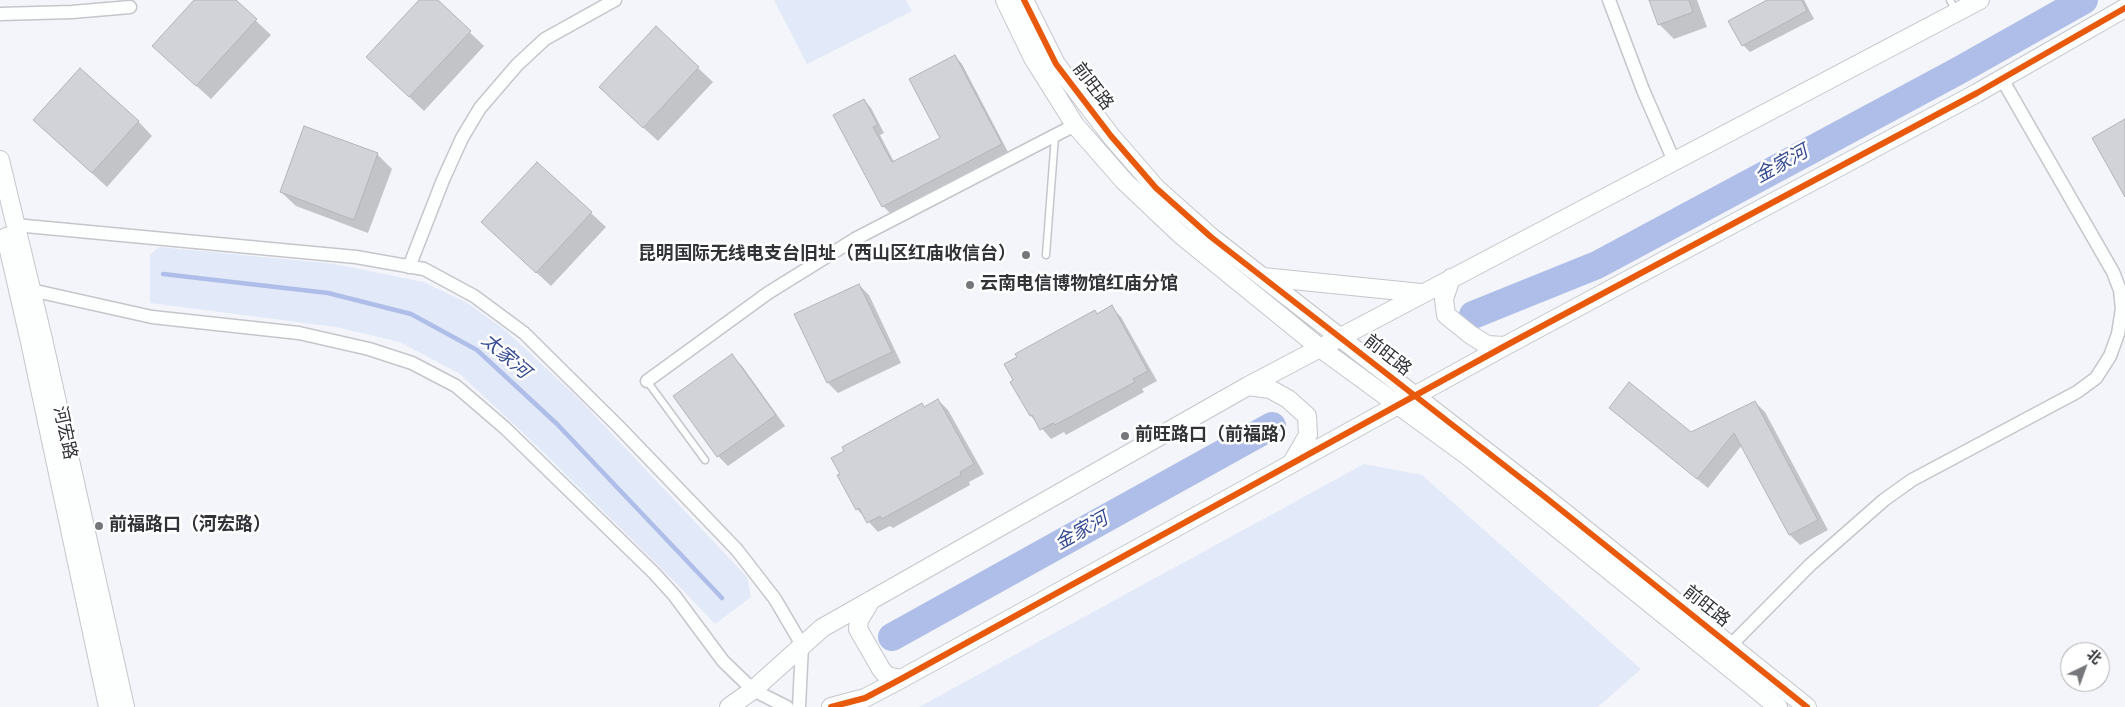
<!DOCTYPE html>
<html>
<head>
<meta charset="utf-8">
<style>
	body { margin:0 }
	#map { position:relative; width:2125px; height:707px; overflow:hidden; background:#f3f5fa; font-family:"Titillium Web","Noto Sans SC",sans-serif }
	canvas { display:block }
	.north { position:absolute; left:2060px; top:642px; width:50px; height:50px; box-sizing:border-box; background:#fff; border:1px solid #adadaf; border-radius:50%; rotate:42deg; font-size:14px; font-weight:700; line-height:20px; text-align:center; color:#313337 }
	.north::after { content:''; display:block; margin:auto; width:18px; height:22px; background:#75777b; clip-path:polygon(50% 0,100% 100%,50% 72%,0 100%) }
</style>
</head>
<body>
<div id="map">
<canvas width="2125" height="707"></canvas>
<div class="north">北</div>
</div>
<script>
const ctx = document.querySelector('canvas').getContext('2d');
ctx.lineJoin = 'round';
function fill(path, color) { ctx.fillStyle = color; ctx.fill(path, 'evenodd'); }
const poly = rows => new Path2D(rows.map(r => 'M' + r).join(''));
function stroke(path, color, width, dash) { ctx.strokeStyle = color; ctx.lineWidth = width; ctx.lineCap = dash ? 'butt' : 'round'; ctx.setLineDash(dash || []); ctx.stroke(path); }
function label(font, color, halo, rows, align = 'center') {
  ctx.font = font + ' "Titillium Web","Noto Sans SC",sans-serif'; ctx.lineWidth = 5; ctx.setLineDash([]); ctx.textBaseline = 'middle'; ctx.strokeStyle = halo; ctx.fillStyle = color; for (const [text, x, y, turn = 0] of rows) {
    ctx.save(); ctx.translate(x, y); ctx.rotate((+turn || 0) * Math.PI / 180); ctx.textAlign = isNaN(turn) ? turn : align; if (halo) ctx.strokeText(text, 0, 0); ctx.fillText(text, 0, 0); ctx.restore();
  }
}
fill(poly([
	[774,0,906,0,912,11,807,64],
	[159,247,335,264,423,282,466,302,505,330,580,400,747,577,751,597,715,624,673,580,536,445,460,374,400,342,336,327,150,303,150,255],
	[1364,464,1422,475,1641,669,1598,707,919,707]
]), '#e2e9f8');
fill(poly([
	[196,0,234,0,271,35,211,99,168,60],
	[420,0,436,0,484,46,424,111,382,71],
	[1651,0,1697,0,1707,27,1674,39,1659,24],
	[1770,0,1804,0,1814,19,1750,52,1743,45],
	[955,56,962,64,1008,152,890,213,883,206,864,100,871,108,884,133,880,135,894,162,941,138],
	[698,68,713,82,658,141,615,102],
	[34,120,138,121,152,136,107,187],
	[377,154,392,169,368,233,296,206,281,192],
	[537,163,606,227,551,286,497,236],
	[859,285,869,295,901,363,838,393,828,383],
	[1111,307,1121,317,1157,381,1142,389,1144,392,1066,435,1064,432,1051,439,1031,416,1095,312,1098,315],
	[732,356,742,366,785,426,728,466,718,456,675,396],
	[938,400,948,410,984,474,969,482,970,485,893,528,890,526,878,532,857,509,924,408],
	[1755,402,1765,412,1828,530,1800,545,1790,535,1742,445,1708,488,1610,408,1691,433]
]), '#0003');
stroke(poly([
	[163,274,328,293,411,314,477,350,557,424,722,598]
]), '#aebee9', 4.5);
stroke(poly([
	[1473,315,1597,265,1958,71,2084,0],
	[892,637,1272,426]
]), '#aebee9', 28);
const building = poly([
	[194,0,236,0,257,19,196,86,152,46,194,0],
	[419,0,438,0,471,31,409,97,366,57,419,0],
	[1649,0,1689,0,1693,12,1658,25,1649,0],
	[1767,0,1802,0,1807,11,1742,46,1728,21,1767,0],
	[656,26,699,67,643,128,599,87,656,26],
	[955,55,1002,144,882,207,833,115,864,99,878,125,873,127,892,162,940,138,909,79,955,55],
	[80,68,139,121,92,173,33,120,80,68],
	[2125,119,2125,197,2092,138,2125,119],
	[304,126,378,153,354,220,280,192,304,126],
	[537,162,592,212,536,273,481,222,537,162],
	[859,284,892,352,827,383,794,314,859,284],
	[1112,305,1148,371,1133,379,1135,382,1055,425,1053,423,1040,430,1032,415,1030,416,1010,382,1013,380,1004,364,1017,357,1015,354,1095,310,1097,314,1112,305],
	[732,354,776,415,717,457,673,396,732,354],
	[1629,382,1691,432,1755,401,1818,520,1789,535,1734,433,1697,479,1609,408,1629,382],
	[938,399,974,464,960,472,961,475,882,519,880,516,867,523,859,508,856,510,837,475,840,474,831,458,844,451,842,447,922,403,924,407,938,399]
]);
fill(building, '#d2d3d8');
stroke(building, '#b3b4b8', 1);
const lane = poly([
	[1950,0,1956,11],
	[1046,255,1055,136],
	[647,381,705,460]
]);
const street = poly([
	[1609,0,1643,90,1674,161],
	[0,14,72,12,130,7],
	[15,225,356,257,424,269,474,296,524,333,618,426,737,550,775,599,802,645,799,707],
	[409,267,443,180,462,138,480,108,517,65,545,39,615,0],
	[31,290,152,317,299,333,369,349,412,363,456,386,505,428,654,573,674,595,723,661,753,690,787,707],
	[647,381,768,293,855,239,1075,125],
	[1717,659,1810,565,1884,500,1912,480,2077,392,2096,378,2110,356,2118,334,2122,309,2120,290,2113,272,2002,79]
]);
const secondary = poly([
	[1005,0,1033,58,1075,125,1124,181,1181,235,1320,348,1469,457,1778,707],
	[1024,0,1056,64,1111,136,1156,188,1211,237,1545,497,1807,707],
	[0,160,43,339,125,707],
	[6,237,30,342,108,707],
	[1263,277,1421,293],
	[1451,278,1444,299,1446,315,1471,335,1487,345,1505,346],
	[1248,386,1270,389,1288,399,1307,416,1308,435,1293,461],
	[871,600,859,620,858,629,881,669,887,676,901,679],
	[729,707,753,690,822,628,1248,386,1980,0],
	[831,707,865,698,901,679,1505,346,1977,93,2125,8]
]);
stroke(lane, '#c5c6cb', 9);
stroke(street, '#c5c6cb', 15);
stroke(secondary, '#c5c6cb', 20);
stroke(lane, '#fdfefe', 6);
stroke(street, '#fdfefe', 12);
stroke(secondary, '#fdfefe', 18);
stroke(poly([
	[1024,0,1056,64,1111,136,1156,188,1211,237,1545,497,1807,707],
	[831,707,865,698,901,679,1505,346,1977,93,2125,8]
]), '#e8590c', 6);
for (const [x, y, r, color] of [
	[1026,255,5,"#75777b"],
	[970,285,5,"#75777b"],
	[1125,436,5,"#75777b"],
	[99,526,5,"#75777b"]
]) { const dot = new Path2D(); dot.arc(x, y, r, 0, 2 * Math.PI); ctx.fillStyle = color; ctx.fill(dot); stroke(dot, '#fff', 2); }
label('18px', '#313337', '#fff', [
	["前旺路",1092,87,53],
	["前旺路",1387,356,38],
	["河宏路",64,433,78],
	["前旺路",1706,607,39]
]);
label('bold 18px', '#313337', '#fff', [
	["昆明国际无线电支台旧址（西山区红庙收信台）",1016,255,"right"],
	["云南电信博物馆红庙分馆",980,285],
	["前旺路口（前福路）",1135,436],
	["前福路口（河宏路）",109,526]
], 'left');
label('italic 19px', '#364b92', '#fff', [
	["金家河",1782,165,-29],
	["太家河",505,357,41],
	["金家河",1082,532,-29]
]);
</script>
</body>
</html>
